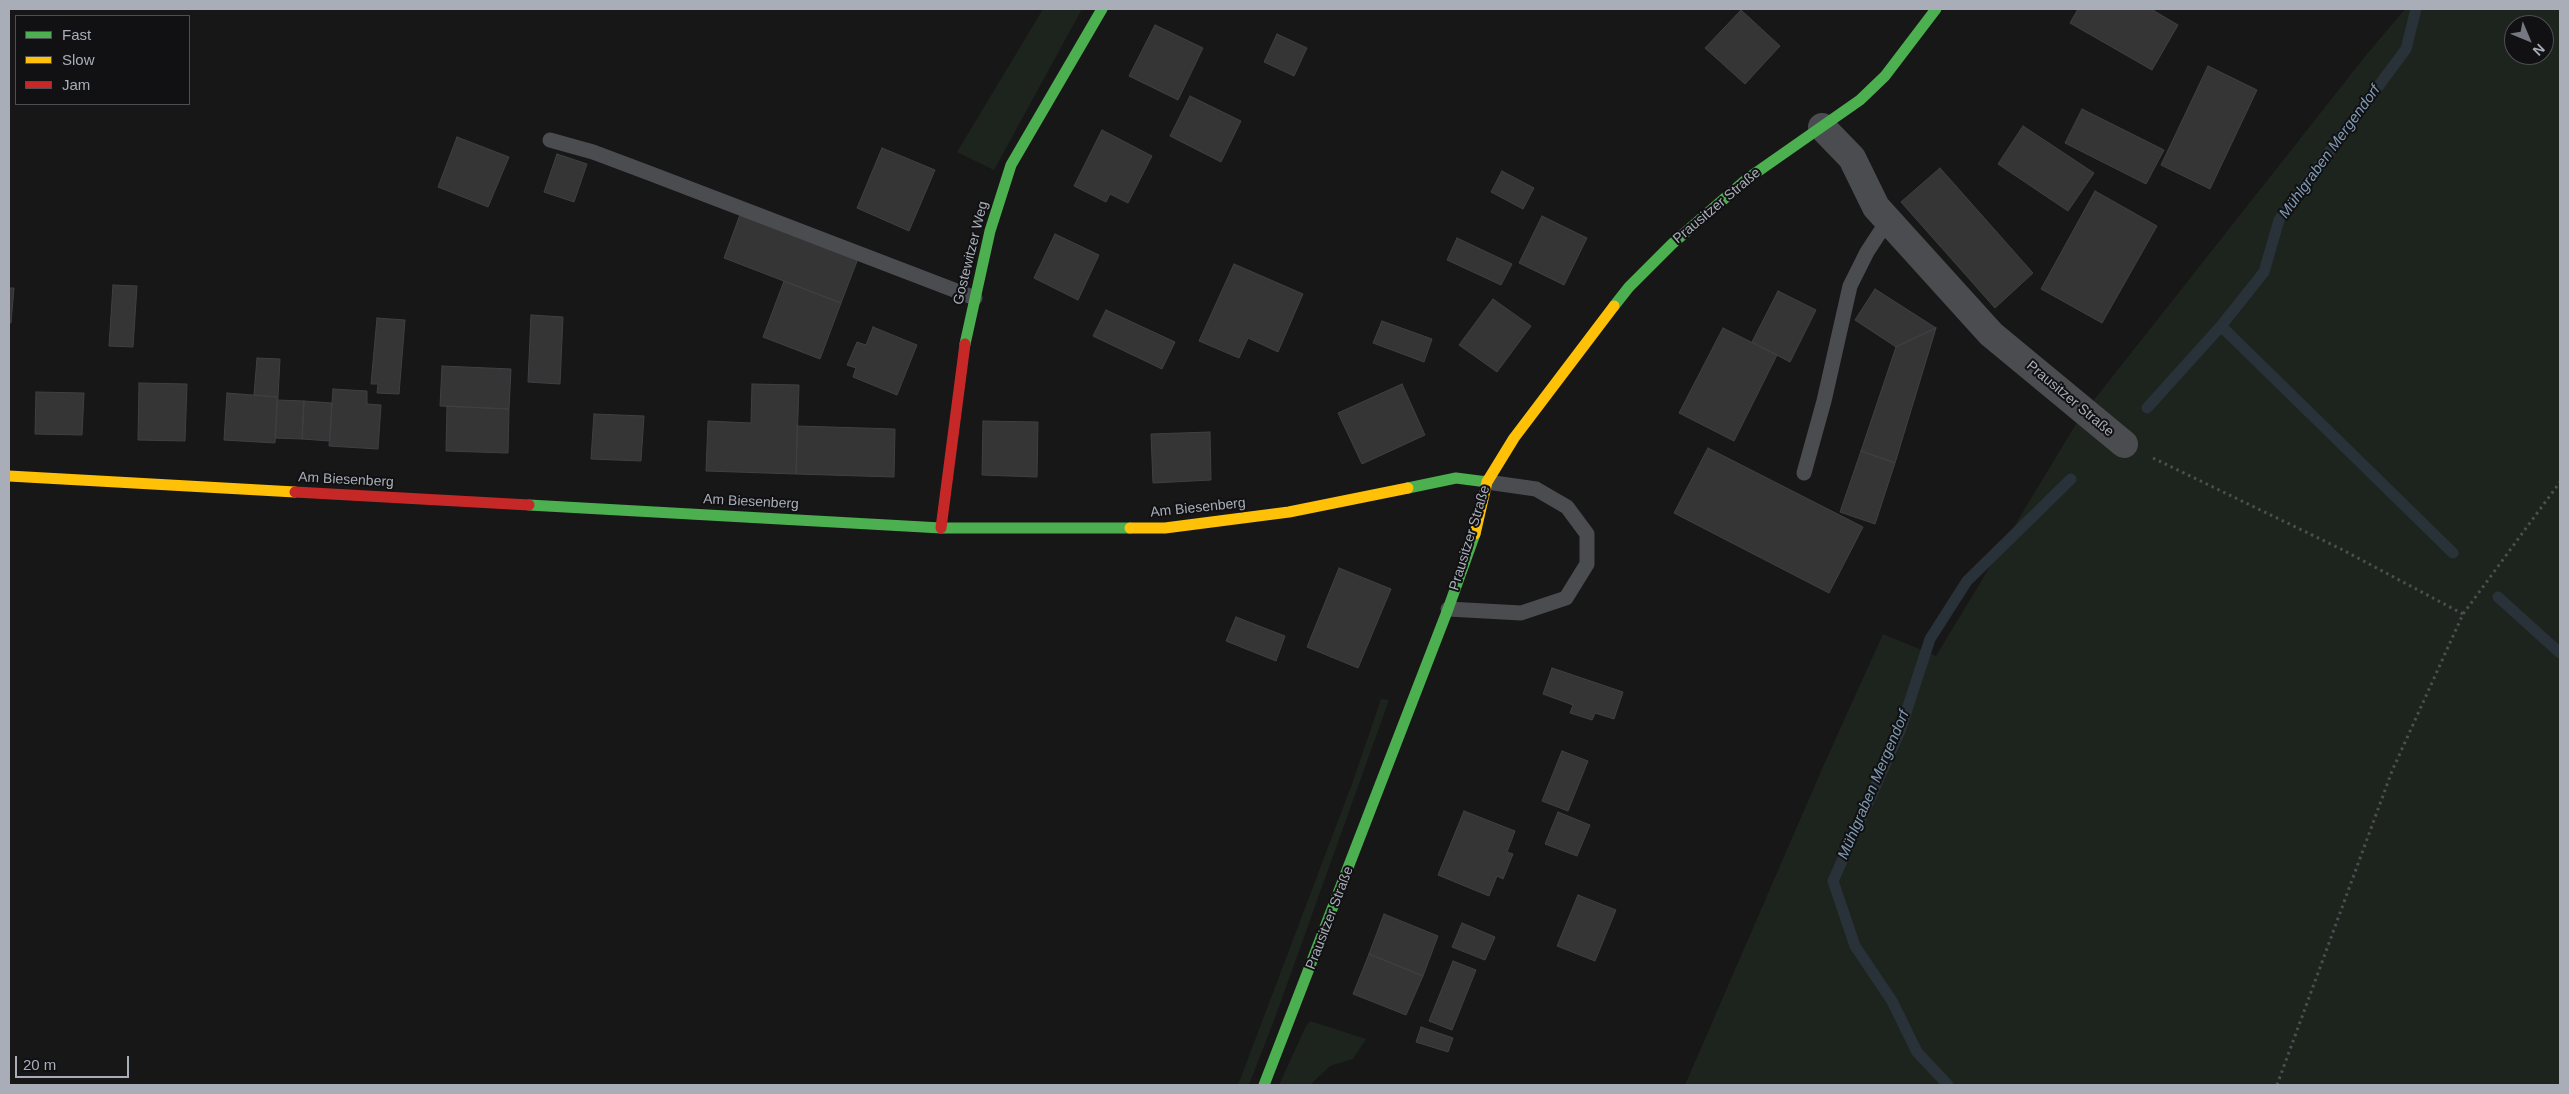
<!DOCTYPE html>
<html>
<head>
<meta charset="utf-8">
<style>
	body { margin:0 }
	#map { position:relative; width:2569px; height:1094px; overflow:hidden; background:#171717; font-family:Helvetica,sans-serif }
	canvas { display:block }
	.frame { position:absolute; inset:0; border:10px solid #a8adb8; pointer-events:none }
	.legend { position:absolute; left:15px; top:15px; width:175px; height:90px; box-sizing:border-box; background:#111113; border:1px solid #4d4f55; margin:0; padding:6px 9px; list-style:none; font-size:15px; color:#a8adb8 }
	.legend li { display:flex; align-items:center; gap:10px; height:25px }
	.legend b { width:25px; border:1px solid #4d4f55 }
	.north { position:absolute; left:2504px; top:15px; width:50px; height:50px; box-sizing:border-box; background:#111113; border:1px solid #4d4f55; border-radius:50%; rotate:135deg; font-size:14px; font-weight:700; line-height:20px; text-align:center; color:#a8adb8 }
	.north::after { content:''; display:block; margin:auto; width:18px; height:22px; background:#757880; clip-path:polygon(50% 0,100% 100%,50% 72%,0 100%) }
	.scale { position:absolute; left:15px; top:1056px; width:114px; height:22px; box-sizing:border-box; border:2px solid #a8adb8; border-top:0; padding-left:6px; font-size:15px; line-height:18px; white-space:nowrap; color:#a8adb8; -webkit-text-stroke:4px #111113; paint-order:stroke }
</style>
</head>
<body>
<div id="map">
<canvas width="2569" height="1094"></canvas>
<div class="frame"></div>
<ul class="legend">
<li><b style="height:6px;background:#4caf50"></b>Fast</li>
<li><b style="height:6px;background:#ffc107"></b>Slow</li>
<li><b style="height:6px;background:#c62828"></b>Jam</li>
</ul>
<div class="north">N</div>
<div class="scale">20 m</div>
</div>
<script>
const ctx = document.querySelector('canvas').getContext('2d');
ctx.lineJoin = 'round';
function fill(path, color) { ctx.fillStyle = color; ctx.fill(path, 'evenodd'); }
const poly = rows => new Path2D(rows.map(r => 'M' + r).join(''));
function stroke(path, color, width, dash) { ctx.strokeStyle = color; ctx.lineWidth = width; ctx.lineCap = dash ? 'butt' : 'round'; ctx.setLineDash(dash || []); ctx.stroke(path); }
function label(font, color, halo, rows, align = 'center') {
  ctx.font = font + ' Helvetica,sans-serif'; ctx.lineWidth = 4; ctx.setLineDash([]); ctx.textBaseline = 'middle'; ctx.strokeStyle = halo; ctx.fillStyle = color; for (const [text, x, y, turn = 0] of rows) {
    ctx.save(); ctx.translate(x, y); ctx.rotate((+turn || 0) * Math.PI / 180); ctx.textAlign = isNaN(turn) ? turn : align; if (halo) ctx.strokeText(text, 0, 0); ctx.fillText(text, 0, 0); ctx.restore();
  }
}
fill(poly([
	[1043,9,1082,9,994,170,957,152],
	[2405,9,2560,9,2560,1085,1685,1085,1822,769,1883,634,1936,656,2079,419,2367,54],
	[2514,25,2544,25,2544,55,2514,55],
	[1381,699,1389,700,1276,1015,1249,1085,1238,1085,1352,784],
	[1310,1021,1366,1039,1353,1059,1330,1066,1310,1085,1279,1085,1306,1026]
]), '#1d241e');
stroke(poly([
	[2221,326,2453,553],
	[2147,408,2221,326,2264,272,2279,220,2406,49,2416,9],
	[2498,597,2560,653],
	[1948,1085,1917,1052,1892,1001,1855,946,1833,881,1900,731,1930,639,1967,581,2071,479]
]), '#2a3239', 11);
const building = poly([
	[2078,9,2151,9,2178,25,2152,70,2070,23,2078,9],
	[1741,10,1780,46,1745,84,1705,48,1741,10],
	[1155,25,1203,48,1178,100,1129,76,1155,25],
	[1277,34,1307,48,1294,76,1264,62,1277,34],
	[2208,66,2257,90,2210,189,2161,165,2208,66],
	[1190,96,1241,121,1221,162,1170,136,1190,96],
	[2082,109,2164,150,2146,184,2065,143,2082,109],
	[2023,126,2094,173,2068,211,1998,164,2023,126],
	[1102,130,1152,156,1128,203,1110,194,1106,202,1074,186,1102,130],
	[457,137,509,157,488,207,438,187,457,137],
	[882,148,935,170,909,231,857,208,882,148],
	[557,154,587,164,574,202,544,192,557,154],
	[1940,168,2033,273,1995,308,1901,202,1940,168],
	[1502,171,1534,188,1523,209,1491,192,1502,171],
	[2095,191,2157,226,2102,323,2041,289,2095,191],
	[741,212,859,256,841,303,724,258,741,212],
	[1542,216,1587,238,1564,285,1519,263,1542,216],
	[1055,234,1099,255,1078,300,1034,278,1055,234],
	[1457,238,1512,264,1501,285,1447,260,1457,238],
	[1234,264,1303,294,1278,352,1248,338,1239,358,1199,341,1234,264],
	[784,281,841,303,820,359,763,337,784,281],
	[113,285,137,286,133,347,109,346,113,285],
	[9,288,14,288,11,323,9,323,9,288],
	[1875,289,1936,328,1896,347,1855,320,1875,289],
	[1778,291,1816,310,1790,362,1752,342,1778,291],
	[1493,299,1531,326,1497,372,1459,345,1493,299],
	[1106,310,1175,342,1162,369,1093,336,1106,310],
	[531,315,563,317,560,384,528,382,531,315],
	[377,318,405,320,399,394,377,393,378,384,371,384,377,318],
	[1382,321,1432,339,1424,362,1373,343,1382,321],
	[873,327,917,345,897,395,853,377,856,368,847,365,857,342,866,345,873,327],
	[1723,328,1777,355,1734,441,1679,413,1723,328],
	[1936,328,1895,463,1861,451,1896,347,1936,328],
	[257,358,280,359,278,397,254,395,257,358],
	[442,366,511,369,509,409,440,406,442,366],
	[139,383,187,384,185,441,138,440,139,383],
	[752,384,799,385,796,474,706,471,708,421,751,423,752,384],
	[1402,384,1425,435,1362,464,1338,413,1402,384],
	[333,389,367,391,367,404,381,405,378,449,329,446,333,389],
	[36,392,84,393,82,435,35,434,36,392],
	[227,393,278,397,275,443,224,440,227,393],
	[277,400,304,401,302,439,275,438,277,400],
	[304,401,332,403,330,441,302,439,304,401],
	[447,406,509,409,508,453,446,451,447,406],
	[594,414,644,416,641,461,591,459,594,414],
	[983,421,1038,422,1037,477,982,475,983,421],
	[797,426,895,429,894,477,796,474,797,426],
	[1210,432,1211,480,1153,483,1151,434,1210,432],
	[1708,448,1863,527,1829,593,1674,513,1708,448],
	[1861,451,1895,463,1875,524,1840,512,1861,451],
	[1339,568,1391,589,1358,668,1307,647,1339,568],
	[1236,617,1285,636,1276,661,1226,641,1236,617],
	[1552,668,1623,692,1614,719,1595,713,1592,720,1570,713,1573,705,1543,694,1552,668],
	[1562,751,1588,761,1568,811,1542,801,1562,751],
	[1464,811,1515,831,1507,852,1513,854,1503,879,1497,876,1489,896,1438,875,1464,811],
	[1558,812,1590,825,1577,856,1545,844,1558,812],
	[1578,895,1616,910,1595,961,1557,946,1578,895],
	[1384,914,1438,936,1423,976,1369,954,1384,914],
	[1462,923,1495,937,1485,960,1452,947,1462,923],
	[1369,954,1423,976,1406,1015,1353,994,1369,954],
	[1453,961,1476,970,1452,1030,1429,1021,1453,961],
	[1421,1027,1453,1038,1448,1052,1416,1042,1421,1027]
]);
fill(building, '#353536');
stroke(building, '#3f4043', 1);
stroke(poly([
	[2153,458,2341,549,2463,614],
	[2277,1085,2392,771,2463,614,2560,482]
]), '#4d4e52', 3, [2.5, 4]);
stroke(poly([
	[550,140,593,152,649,173,975,298],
	[1804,473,1824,401,1850,286,1867,252,1888,220],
	[1448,609,1521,613,1566,598,1587,564,1587,534,1567,507,1536,489,1487,482]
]), '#4b4c50', 15);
stroke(poly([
	[1822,127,1852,158,1876,207,1991,334,2124,444]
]), '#4b4c50', 28);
stroke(poly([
	[1614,306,1629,287,1672,244,1747,179,1860,100,1885,76,1936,9],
	[965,344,990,231,1011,165,1102,9],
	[1408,488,1456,478,1487,482],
	[529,505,941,528,1130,528],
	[1264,1085,1448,609,1475,534]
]), '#4caf50', 11);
stroke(poly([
	[9,476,295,492],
	[1130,528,1165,528,1289,512,1408,488],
	[1475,534,1487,482,1514,438,1614,306]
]), '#ffc107', 11);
stroke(poly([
	[295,492,529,505],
	[941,528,965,344]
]), '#c62828', 11);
label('14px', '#a8adb8', '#111113', [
	["Prausitzer Straße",1717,206,-40],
	["Gostewitzer Weg",971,253,-76],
	["Prausitzer Straße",2070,399,40],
	["Am Biesenberg",346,480,3],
	["Am Biesenberg",751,502,3],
	["Am Biesenberg",1198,508,-6],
	["Prausitzer Straße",1470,538,-73],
	["Prausitzer Straße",1330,918,-69]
]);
label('italic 15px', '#7f9bb3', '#111113', [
	["Mühlgraben Mergendorf",2330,152,-54],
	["Mühlgraben Mergendorf",1874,785,-67]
]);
</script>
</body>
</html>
